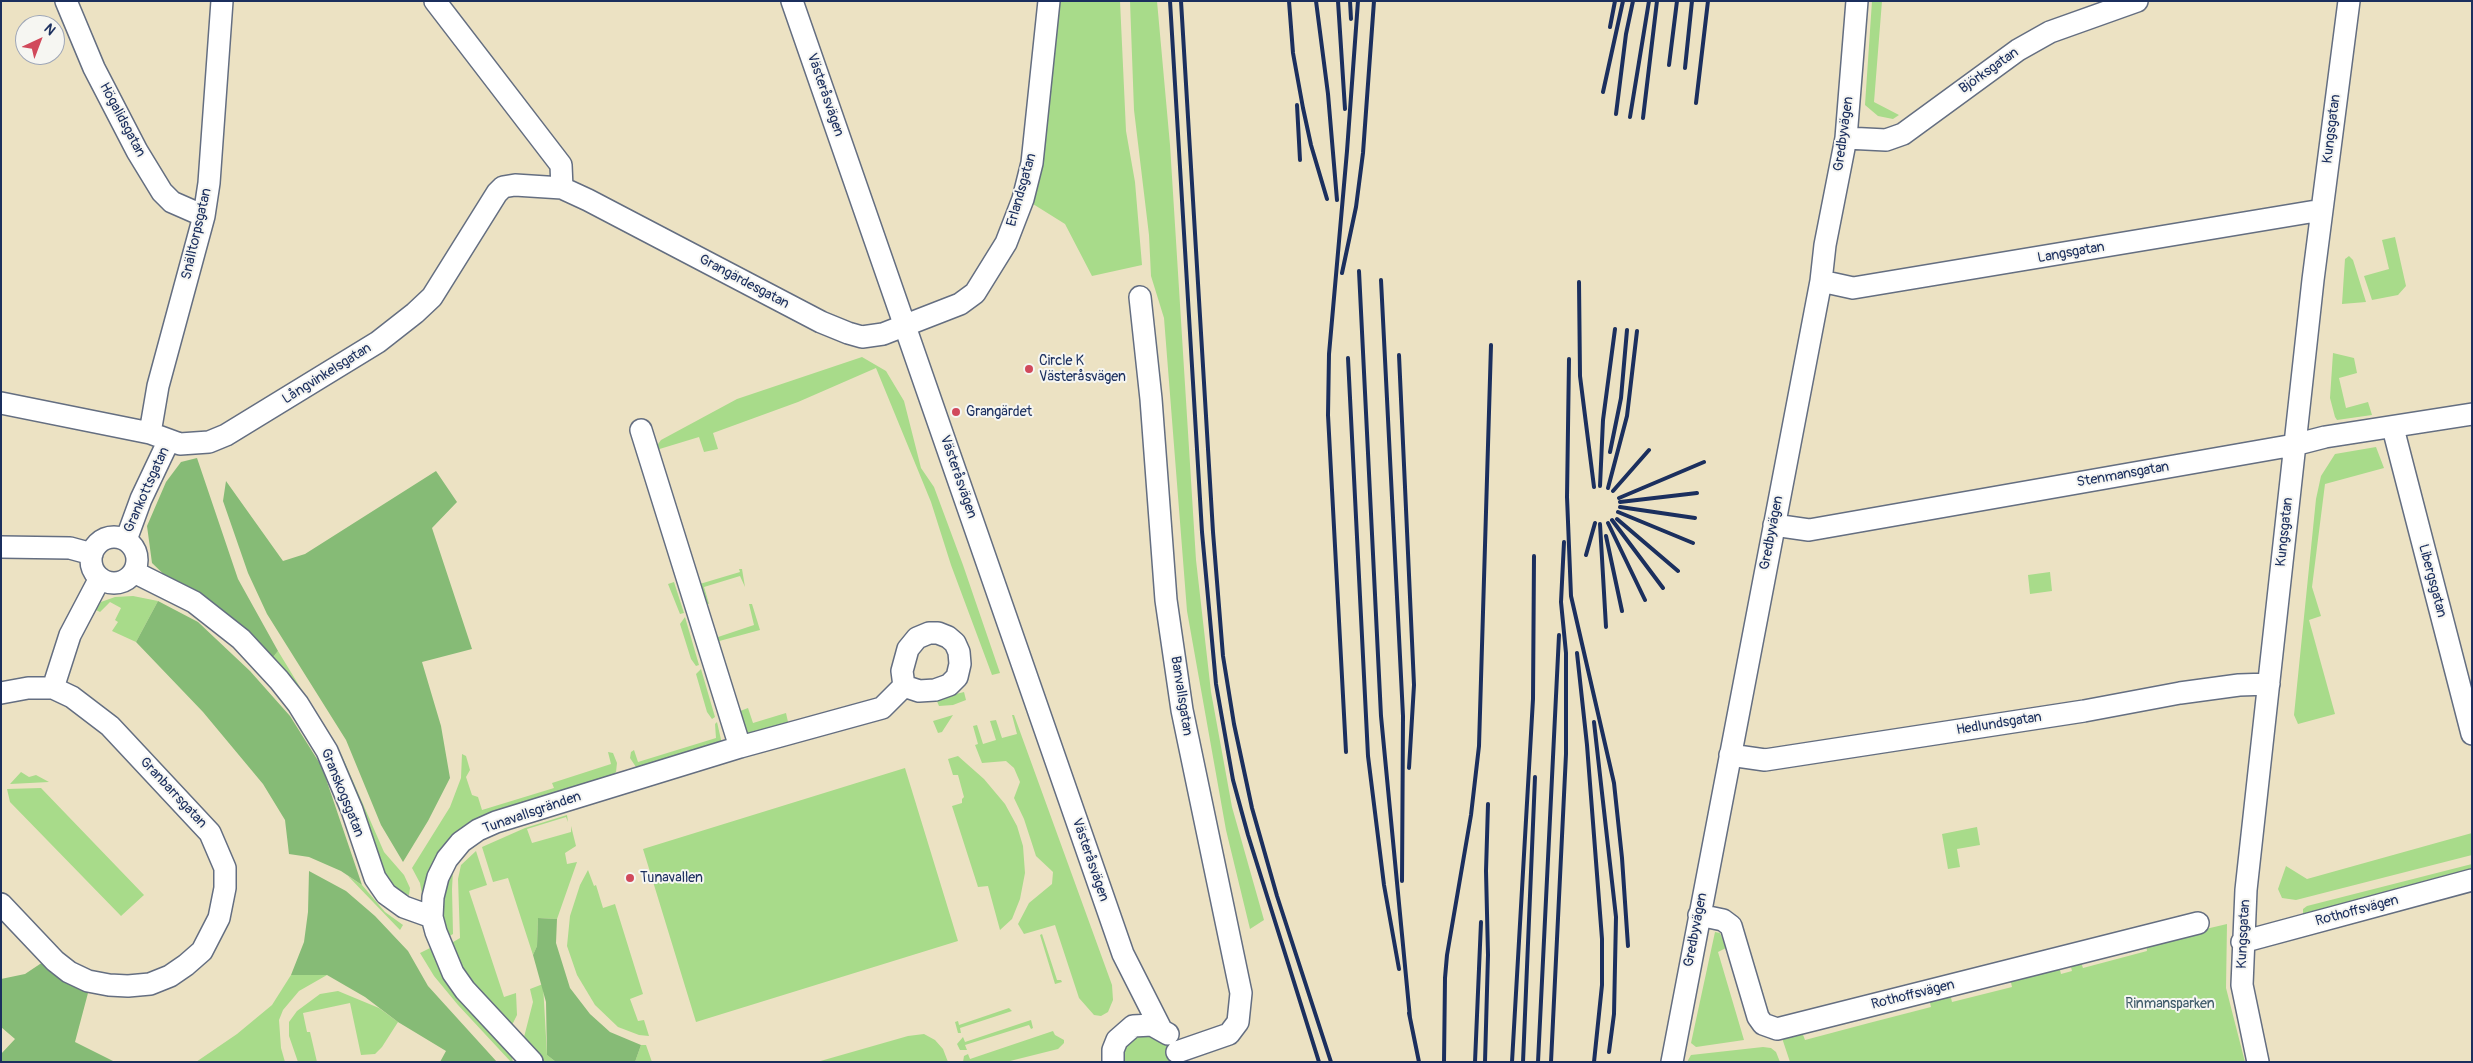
<!DOCTYPE html>
<html>
<head>
<meta charset="utf-8">
<style>
	body { margin:0 }
	#map { position:relative; width:2473px; height:1063px; overflow:hidden; background:#ece2c3; font-family:Pangolin,sans-serif }
	canvas { display:block }
	.frame { position:absolute; inset:0; border:2px solid #1b2f5e; pointer-events:none }
	.north { position:absolute; left:15px; top:15px; width:50px; height:50px; box-sizing:border-box; background:#f6f6f2; border:1px solid #9ea6b7; border-radius:50%; rotate:43deg; font-size:14px; font-weight:700; line-height:20px; text-align:center; color:#1b2f5e }
	.north::after { content:''; display:block; margin:auto; width:18px; height:22px; background:#d1495b; clip-path:polygon(50% 0,100% 100%,50% 72%,0 100%) }
</style>
</head>
<body>
<div id="map">
<canvas width="2473" height="1063"></canvas>
<div class="frame"></div>
<div class="north">N</div>
</div>
<script>
const ctx = document.querySelector('canvas').getContext('2d');
ctx.lineJoin = 'round';
function fill(path, color) { ctx.fillStyle = color; ctx.fill(path, 'evenodd'); }
const poly = rows => new Path2D(rows.map(r => 'M' + r).join(''));
function stroke(path, color, width, dash) { ctx.strokeStyle = color; ctx.lineWidth = width; ctx.lineCap = dash ? 'butt' : 'round'; ctx.setLineDash(dash || []); ctx.stroke(path); }
function label(font, color, halo, rows, align = 'center') {
  ctx.font = font + ' Pangolin,sans-serif'; ctx.lineWidth = 4; ctx.setLineDash([]); ctx.textBaseline = 'middle'; ctx.strokeStyle = halo; ctx.fillStyle = color; for (const [text, x, y, turn = 0] of rows) {
    ctx.save(); ctx.translate(x, y); ctx.rotate((+turn || 0) * Math.PI / 180); ctx.textAlign = isNaN(turn) ? turn : align; if (halo) ctx.strokeText(text, 0, 0); ctx.fillText(text, 0, 0); ctx.restore();
  }
}
fill(poly([
	[1058,1,1120,1,1126,131,1135,182,1142,265,1092,276,1065,224,1033,204,1043,149],
	[1130,1,1157,1,1170,145,1196,560,1211,692,1232,807,1264,920,1250,929,1226,830,1187,611,1164,318,1151,276,1149,235,1134,110],
	[1872,1,1882,1,1874,102,1899,115,1893,119,1878,116,1865,105],
	[2395,237,2406,286,2398,295,2372,300,2364,276,2389,269,2382,240],
	[2349,256,2353,260,2366,302,2342,304,2345,259],
	[2333,353,2354,358,2357,373,2339,378,2346,408,2368,402,2372,415,2337,420,2335,417,2330,398],
	[862,357,886,371,904,401,921,468,934,487,963,565,1000,673,992,675,951,565,931,502,876,368,798,402,713,433,718,449,704,452,699,437,653,451,661,440,737,399],
	[2376,447,2384,468,2325,484,2312,587,2321,616,2309,620,2335,714,2298,724,2294,715,2316,499,2321,476,2335,454],
	[739,569,742,569,745,587,740,576,704,587,709,604,699,602,693,586,740,572],
	[2050,572,2052,591,2030,594,2028,575],
	[674,582,684,613,680,614,668,584],
	[133,596,158,601,136,642,112,631,118,622,115,620,121,608,110,602,100,612,96,610,101,602,115,597],
	[749,604,752,604,760,630,712,643,706,624,711,618,718,637,754,625],
	[685,617,699,665,696,666,691,659,680,624],
	[278,651,342,756,384,852,404,875,410,888,409,895,399,892,386,882,269,662],
	[701,669,715,717,712,719,707,712,696,674],
	[964,692,966,700,953,705,939,706,936,699],
	[748,708,753,723,786,713,788,722,749,734,737,720,735,713],
	[953,715,942,732,938,733,933,721],
	[1012,715,1014,715,1112,985,1113,1000,1108,1012,1101,1016,1094,1015,1079,998,1055,925,1024,934,1018,924,1029,903,1052,884,1053,872,1036,856,1024,819,1014,798,1020,782,1014,768,1006,761,982,763,975,745,978,744,973,726,977,725,983,744,996,740,990,721,996,720,1002,738,1017,734],
	[717,722,722,744,642,768,636,767,630,758,631,752,634,750,638,762,716,738,715,724],
	[608,752,613,753,617,763,616,772,609,778,489,817,426,893,422,894,420,883,412,868,450,807,461,778,462,754,466,756,470,770,466,777,472,795,478,797,482,810,554,788,552,783,611,764],
	[958,756,984,779,1005,804,1017,826,1023,846,1025,873,1020,899,1012,919,1000,930,988,886,978,887,952,806,962,803,962,799,964,797,958,775,953,775,948,759],
	[905,768,958,941,696,1022,643,849],
	[21,772,29,777,36,775,49,782,10,784],
	[41,788,144,895,121,916,10,802,7,789],
	[567,815,568,822,566,817,527,829,532,843,571,832,571,826,576,846,565,853,567,864,577,862,557,919,538,918,537,946,533,955,508,878,493,882,482,847,525,828],
	[1977,827,1980,845,1957,849,1960,867,1948,869,1942,834],
	[2472,833,2472,855,2296,900,2282,898,2278,889,2286,866,2307,879],
	[476,851,487,885,469,891,504,997,516,993,517,1015,512,1025,508,1024,463,974,448,945,460,938,458,879,461,865],
	[458,861,453,870,452,889,453,934,446,938,441,907,447,877],
	[2472,864,2472,871,2303,914,2303,909,2307,906],
	[588,870,594,886,596,885,603,908,615,904,643,994,630,999,638,1021,644,1020,649,1036,639,1035,618,1027,595,1005,577,975,567,946,570,916,580,885],
	[348,876,362,885,385,912,403,925,400,930],
	[2227,924,2226,988,2245,1062,1790,1062,1782,1038,1802,1032,1805,1040,1869,1023,1931,1007,1929,999,1950,994,1952,1002,2012,987,2010,978,2059,966,2061,974,2072,971,2070,963,2080,960,2083,968,2147,951,2146,943],
	[1715,932,1720,933,1726,948,1718,952,1744,1040,1696,1047,1691,1043],
	[1042,934,1057,980,1061,980,1062,982,1055,984,1040,935],
	[430,948,447,981,474,1016,511,1054,513,1062,511,1062,458,1005,434,976,420,953],
	[291,975,327,975,299,991,283,1010,279,1020,281,1048,285,1062,196,1062,237,1034,272,1005],
	[543,984,547,1055,556,1062,542,1062,523,1041,533,1002,530,989],
	[338,991,379,1008,398,1022,382,1047,375,1054,361,1055,350,1003,303,1013,307,1032,310,1032,317,1062,298,1062,289,1036,289,1022,297,1011,320,994],
	[1009,1008,1012,1011,960,1028,961,1033,958,1033,955,1022,958,1021,959,1025],
	[1031,1020,1033,1028,1031,1029,1029,1025,965,1045,967,1050,960,1050,957,1044,963,1037,965,1042],
	[1053,1031,1055,1035,1064,1040,1064,1043,1058,1049,1006,1062,963,1062,964,1056,968,1054,970,1059],
	[1149,1033,1164,1041,1168,1048,1169,1062,1122,1062,1123,1049,1133,1036],
	[924,1034,935,1040,943,1049,948,1062,817,1062,908,1036],
	[641,1045,646,1045,652,1062,635,1062],
	[1763,1047,1771,1048,1776,1052,1780,1062,1687,1062,1691,1055]
]), '#a8db8a');
fill(poly([
	[197,458,238,579,278,651,269,662,175,585,152,563,147,526,166,482,181,462],
	[436,471,457,502,432,528,472,649,422,662,441,726,450,778,428,821,403,862,381,825,346,740,267,614,248,573,223,501,226,481,283,561,305,554],
	[158,601,198,622,250,671,290,716,322,767,362,885,341,871,309,857,289,854,285,820,263,784,203,712,136,642],
	[309,871,346,891,375,916,408,951,428,986,497,1062,440,1062,446,1051,398,1022,365,997,327,975,291,975,304,942,308,912],
	[538,918,557,919,556,943,570,988,590,1014,610,1032,641,1045,635,1062,556,1062,547,1055,546,1002,533,955,537,946],
	[43,962,88,993,75,1042,115,1062,1,1062,1,1054,15,1039,1,1027,1,979,25,974]
]), '#86bb76');
const minor = poly([
	[66,1,94,68,137,151,162,192,172,202,204,216],
	[435,1,561,165,562,188],
	[792,1,1123,954,1161,1029],
	[1846,138,1886,140,1903,134,2018,50,2050,32,2137,1],
	[1821,281,1853,288,2322,210],
	[1140,297,1151,399,1166,600,1182,710,1241,993,1238,1022,1229,1034,1177,1052],
	[1,403,150,433,180,444,209,442,226,435,378,342,415,313,432,297,497,193,503,187,515,185,562,188,588,200,821,322,848,333,862,337,883,334,906,325,960,304,975,293,1006,243,1023,199,1032,163,1049,1],
	[2393,428,2472,734],
	[641,430,740,747],
	[150,433,158,386,204,216,209,183,222,1],
	[1774,525,1809,530,2294,445,2325,437,2472,414],
	'91 560a23 23 0 1 1 46 0a23 23 0 1 1-46 0Z',
	[126,540,141,499,169,440],
	[1,547,70,548,92,554],
	[134,572,194,602,241,639,279,680,298,704,327,751,352,810,375,878,386,894,404,907,432,917],
	[53,688,70,635,100,578],
	[1,693,28,688,53,688,72,697,110,726,210,833,225,868,225,888,219,918,202,951,186,965,170,976,150,984,128,986,109,985,88,981,69,972,55,961,1,904],
	[1730,755,1765,760,2084,711,2180,693,2239,685,2269,684],
	[1699,915,1723,920,1731,926,1758,1017,1763,1024,1777,1029,2198,923],
	[2242,942,2472,880],
	[532,1062,465,990,453,973,436,932,432,917,433,897,438,877,447,859,461,842,478,830,496,822,740,747,882,708,904,686,902,671,908,649,917,638,929,633,938,633,948,637,955,643,959,652,960,664,957,677,949,685,935,690,919,691,904,686],
	[1113,1062,1113,1050,1117,1040,1133,1026,1152,1025,1168,1034],
	[1672,1062,1821,281,1825,245,1846,138,1857,1],
	[2258,1062,2242,985,2246,890,2313,280,2349,1]
]);
stroke(minor, '#646e81', 24);
stroke(minor, '#fff', 21);
stroke(poly([
	[1170,1,1202,532,1216,684,1233,780,1248,835,1319,1062],
	[1181,1,1213,532,1223,656,1234,724,1252,808,1277,896,1331,1062],
	[1289,1,1293,53,1303,108,1311,145,1327,199],
	[1316,1,1328,94,1337,200],
	[1338,1,1345,109],
	[1350,1,1351,19],
	[1610,27,1615,1],
	[1669,65,1677,1],
	[1685,68,1692,1],
	[1603,92,1623,1],
	[1696,103,1708,1],
	[1297,105,1300,160],
	[1616,114,1626,34,1633,1],
	[1630,117,1649,1],
	[1643,118,1657,1],
	[1359,271,1381,716,1410,1018],
	[1342,273,1356,207,1363,153,1374,1],
	[1381,280,1403,716,1402,881],
	[1579,282,1580,376,1594,487],
	[1399,355,1414,685,1409,768],
	[1348,358,1368,756,1384,885,1399,969],
	[1569,359,1567,497,1571,596,1614,783,1622,858,1628,946],
	[1610,452,1621,398,1627,330],
	[1600,486,1603,420,1615,329],
	[1608,488,1627,416,1637,331],
	[1613,491,1649,450],
	[1619,498,1704,462],
	[1620,502,1697,493],
	[1620,507,1695,518],
	[1618,512,1693,543],
	[1617,519,1678,571],
	[1612,520,1663,588],
	[1608,523,1645,600],
	[1600,524,1606,627],
	[1606,536,1622,611],
	[1586,555,1595,523],
	[1577,653,1587,745,1602,939,1602,985,1594,1062],
	[1594,722,1616,917,1614,1014,1609,1052],
	[1346,752,1328,415,1329,354,1347,151,1358,1],
	[1409,1013,1419,1062],
	[1444,1062,1445,978,1447,955,1471,815,1479,746,1491,345],
	[1475,1062,1481,922],
	[1485,1062,1488,955,1486,871,1488,804],
	[1512,1062,1533,699,1534,556],
	[1523,1062,1535,777],
	[1538,1062,1559,635],
	[1551,1062,1566,754,1566,653,1561,602,1564,542]
]), '#1b2f5e', 4);
for (const [x, y, r, color] of [
	[1029,369,5,"#d1495b"],
	[956,412,5,"#d1495b"],
	[630,878,5,"#d1495b"]
]) { const dot = new Path2D(); dot.arc(x, y, r, 0, 2 * Math.PI); ctx.fillStyle = color; ctx.fill(dot); stroke(dot, '#f6f6f2', 2); }
label('14px', '#1b2f5e', '#f6f6f2', [
	["Björksgatan",1989,71,-35],
	["Västeråsvägen",825,95,71],
	["Högalidsgatan",122,120,62],
	["Kungsgatan",2332,129,-83],
	["Gredbyvägen",1844,134,-82],
	["Erlandsgatan",1022,190,-74],
	["Snälltorpsgatan",197,234,-77],
	["Langsgatan",2071,253,-10],
	["Grangärdesgatan",744,282,28],
	["Långvinkelsgatan",327,374,-32],
	["Stenmansgatan",2123,475,-10],
	["Västeråsvägen",958,477,71],
	["Grankottsgatan",147,490,-66],
	["Kungsgatan",2285,532,-84],
	["Gredbyvägen",1772,533,-79],
	["Libergsgatan",2432,581,75],
	["Banvallsgatan",1181,696,81],
	["Hedlundsgatan",1999,724,-9],
	["Granbarrsgatan",173,793,47],
	["Granskogsgatan",342,793,68],
	["Tunavallsgränden",532,813,-19],
	["Västeråsvägen",1090,860,71],
	["Rothoffsvägen",2357,911,-15],
	["Gredbyvägen",1696,930,-79],
	["Kungsgatan",2244,934,-87],
	["Rothoffsvägen",1913,995,-14]
]);
label('14px', '#1b2f5e', '#f6f6f2', [
	["Circle K",1039,361],
	["Västeråsvägen",1039,377],
	["Grangärdet",966,412],
	["Tunavallen",640,878]
], 'left');
label('14px', '#3e5a69', '#f6f6f2', [
	["Rinmansparken",2170,1004]
]);
</script>
</body>
</html>
